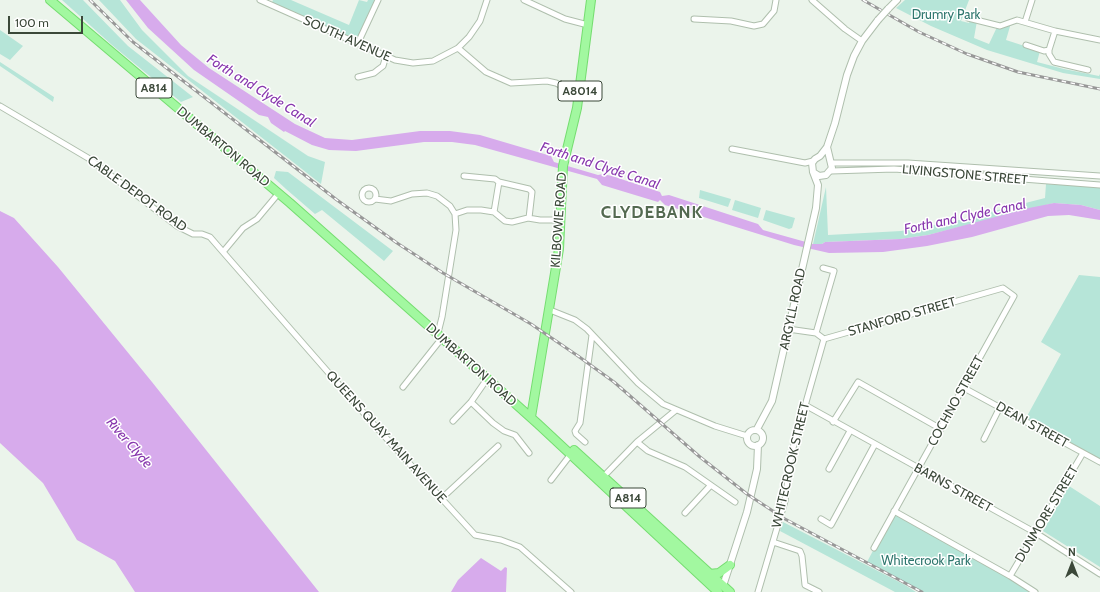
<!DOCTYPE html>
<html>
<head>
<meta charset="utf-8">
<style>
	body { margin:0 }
	#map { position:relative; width:1100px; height:592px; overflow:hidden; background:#ebf4eb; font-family:Cabin,sans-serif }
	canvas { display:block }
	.north { position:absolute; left:1052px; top:544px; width:40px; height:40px; -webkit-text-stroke:3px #fff; paint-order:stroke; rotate:0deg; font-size:11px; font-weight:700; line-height:16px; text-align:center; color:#3b4839 }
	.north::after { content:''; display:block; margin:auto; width:14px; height:18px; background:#3b4839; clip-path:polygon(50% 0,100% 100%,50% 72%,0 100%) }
	.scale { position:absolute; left:8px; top:16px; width:75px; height:18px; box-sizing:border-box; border:2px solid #3b4839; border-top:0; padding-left:5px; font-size:12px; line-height:14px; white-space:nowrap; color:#3b4839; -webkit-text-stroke:3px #fff; paint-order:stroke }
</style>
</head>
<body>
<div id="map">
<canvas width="1100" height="592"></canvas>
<div class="north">N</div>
<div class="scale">100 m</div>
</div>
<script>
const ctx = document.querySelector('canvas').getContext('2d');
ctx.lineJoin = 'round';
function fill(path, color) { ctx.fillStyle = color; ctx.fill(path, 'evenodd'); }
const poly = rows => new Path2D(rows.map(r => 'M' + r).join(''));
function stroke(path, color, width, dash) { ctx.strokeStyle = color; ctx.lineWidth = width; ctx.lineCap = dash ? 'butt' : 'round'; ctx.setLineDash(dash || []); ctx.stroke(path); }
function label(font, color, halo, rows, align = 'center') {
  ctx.font = font + ' Cabin,sans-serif'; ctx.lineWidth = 3; ctx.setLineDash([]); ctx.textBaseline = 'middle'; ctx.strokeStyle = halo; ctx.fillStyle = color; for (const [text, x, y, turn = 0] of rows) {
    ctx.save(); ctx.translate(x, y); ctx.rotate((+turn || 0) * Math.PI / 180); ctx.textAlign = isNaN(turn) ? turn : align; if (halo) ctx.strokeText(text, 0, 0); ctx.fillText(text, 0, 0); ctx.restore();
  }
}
fill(poly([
	[62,0,83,0,128,46,193,97,181,102,112,45],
	[99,0,120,0,142,30,188,76,308,156,325,162,321,184,136,39],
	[273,0,291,0,349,25,359,0,367,2,368,0,378,0,358,43,271,5],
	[905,0,969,0,961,21,969,23,970,20,977,21,974,38,989,44,997,27,1011,23,1006,40,1040,51,1037,62,1064,69,1099,76,1100,74,1100,79,1063,73,987,50,931,26,896,8],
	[0,30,23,46,10,60,0,54],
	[0,62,54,97,53,102,0,66],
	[276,171,288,172,393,251,384,261,322,210,315,214,286,189,274,178],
	[1046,184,1100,187,1100,210,1081,205,1054,203,928,235,900,239,825,242,822,244,813,244,826,187,828,235,901,231,955,221,1045,198],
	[700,190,731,199,728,207,699,198],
	[735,200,761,208,758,218,732,210],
	[766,210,795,218,792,228,789,229,763,220],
	[1079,275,1100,277,1100,459,1026,418,1061,354,1041,342],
	[1069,486,1100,506,1100,567,1043,531],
	[894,511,1035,592,922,592,867,562],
	[783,522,905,585,916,592,895,592,780,531]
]), '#b6e5d8');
fill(poly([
	[126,0,140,0,181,45,209,68,295,124,325,138,352,140,420,131,450,131,480,135,551,156,554,162,598,175,603,174,612,176,660,192,662,196,669,195,758,224,763,230,813,244,822,244,825,242,900,239,928,235,1029,208,1054,203,1081,205,1100,210,1100,220,1069,215,1048,216,972,237,927,246,883,252,829,253,794,245,665,205,660,200,658,202,602,185,597,179,475,145,452,142,424,142,356,151,329,150,312,145,285,131,284,132,271,123,268,117,259,115,194,70,148,28],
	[0,211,14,218,58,267,152,382,319,592,135,592,115,561,77,540,43,483,0,443],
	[481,558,501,571,505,567,507,568,506,592,451,592,458,580]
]), '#d7abec');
const minor = poly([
	[260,0,395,60,413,63,433,61,458,48,469,37,480,21,487,0],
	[524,0,565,19,588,25],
	[812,0,845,29,862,41],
	[968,18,1000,26,1017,20,1055,31,1100,40],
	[694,19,731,21,754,26,763,24,774,11,776,0],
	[1025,22,1032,0],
	[358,43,378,0],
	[1026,45,1044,51,1049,50,1055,31],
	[458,48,486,72,511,83,547,81,556,83,564,87,563,96],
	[1049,50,1049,54,1054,62,1088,70],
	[358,77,374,73,379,69,383,66,386,56],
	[0,106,88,158,177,226,193,234,202,234,210,237,223,252,243,228,257,219,278,194],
	[732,149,805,163,813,161],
	[831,163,908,163,1100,176],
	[831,171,894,169,1100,185],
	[464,176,495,179,499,182,494,212],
	[499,182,529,189,532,192,529,218],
	'362 195a7 7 0 1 1 14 0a7 7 0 1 1-14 0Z',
	[375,199,391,201,412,194,427,193,437,196,450,206,455,214,456,230,442,317,439,329,435,333],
	[455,214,467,210,481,210,494,212,505,221,512,222,528,218,540,220,561,220],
	[223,252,376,427,475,535,501,540,520,547,571,592],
	[550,310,575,320,587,329,638,383,663,404,715,426,747,436],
	[788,329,816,333,824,339,1003,288,1014,296,874,548],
	[816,333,834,271,823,268],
	[403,387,442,338],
	[964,388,1100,462],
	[471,402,493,423,504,431,515,435,529,453],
	[805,405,1036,533,1100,574],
	[453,421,471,402,487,379],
	[833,422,858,382,941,429],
	[984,439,1000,407],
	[585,442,576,434,575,431,580,423,592,335],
	[637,442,648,451,685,467,735,502],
	[829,469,850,431],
	[604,476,637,442,676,410],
	[551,480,571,454],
	[442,498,498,446],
	[894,511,1010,576,1035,592],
	[685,513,710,486],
	[821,519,831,525,875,444],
	[773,542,800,551,802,556,805,585,819,592],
	[1010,576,1083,453],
	[758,592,785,501,791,455,824,339]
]);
const tertiary = poly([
	[888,9,897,0],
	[827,147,832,168,826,175,819,176,813,172,812,163,815,159,820,156,827,147,835,123,847,75,854,56,862,41,878,20],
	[757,429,772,401,816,208,818,185,813,172],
	'747 438a8 8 0 1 1 16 0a8 8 0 1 1-16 0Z',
	[723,586,747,512,757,469,758,445]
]);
const primary = poly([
	[50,0,290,203,442,338,538,424,718,592],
	[531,417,559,249,563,166,577,108,591,0],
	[574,450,730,592],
	[709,574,719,573,730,565]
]);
stroke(minor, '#afbfad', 7);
stroke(tertiary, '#afbfad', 8);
stroke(primary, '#75dd70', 10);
stroke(minor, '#fff', 5);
stroke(tertiary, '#fff', 6);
stroke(primary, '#a2f8a0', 8);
const rail = poly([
	[90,0,133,42,337,200,397,243,443,273,531,324,578,356,614,382,700,457,747,494,785,519,922,592],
	[863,0,919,32,967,54,1018,72,1100,89]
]);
stroke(rail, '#989898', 3);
stroke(rail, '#fff', 1.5, [4.5]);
const tertiaryBridge = poly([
	[878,20,888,9]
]);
stroke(tertiaryBridge, '#afbfad', 8, []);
stroke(tertiaryBridge, '#fff', 6);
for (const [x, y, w] of [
	[154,88,36],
	[580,91,44],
	[628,498,36]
]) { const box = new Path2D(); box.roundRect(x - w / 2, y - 10, w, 20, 3); ctx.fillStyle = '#fff'; ctx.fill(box); stroke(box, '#3b4839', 1); }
label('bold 12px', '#3b4839', null, [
	["A814",154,88],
	["A8014",580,91],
	["A814",628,498]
]);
label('13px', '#2f776e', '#fff', [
	["Drumry Park",946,15],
	["Whitecrook Park",926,561]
]);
label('13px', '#3b4839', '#fff', [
	["SOUTH AVENUE",347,39,24],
	["DUMBARTON ROAD",223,147,40],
	["LIVINGSTONE STREET",965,175,5],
	["CABLE DEPOT ROAD",137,194,36],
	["KILBOWIE ROAD",559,220,-86],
	["ARGYLL ROAD",793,309,-78],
	["STANFORD STREET",902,317,-16],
	["DUMBARTON ROAD",471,365,42],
	["COCHNO STREET",956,401,-61],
	["DEAN STREET",1032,425,29],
	["QUEENS QUAY MAIN AVENUE",386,437,48],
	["WHITECROOK STREET",791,465,-77],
	["BARNS STREET",953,488,29],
	["DUNMORE STREET",1047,514,-59]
]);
label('italic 14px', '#8838ae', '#fff', [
	["Forth and Clyde Canal",261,91,32],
	["Forth and Clyde Canal",600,166,18],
	["Forth and Clyde Canal",965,217,-12],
	["River Clyde",129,443,49]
]);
ctx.letterSpacing = '1px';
label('bold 17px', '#546a51', '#fff', [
	["CLYDEBANK",652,213]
]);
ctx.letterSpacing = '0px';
</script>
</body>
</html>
